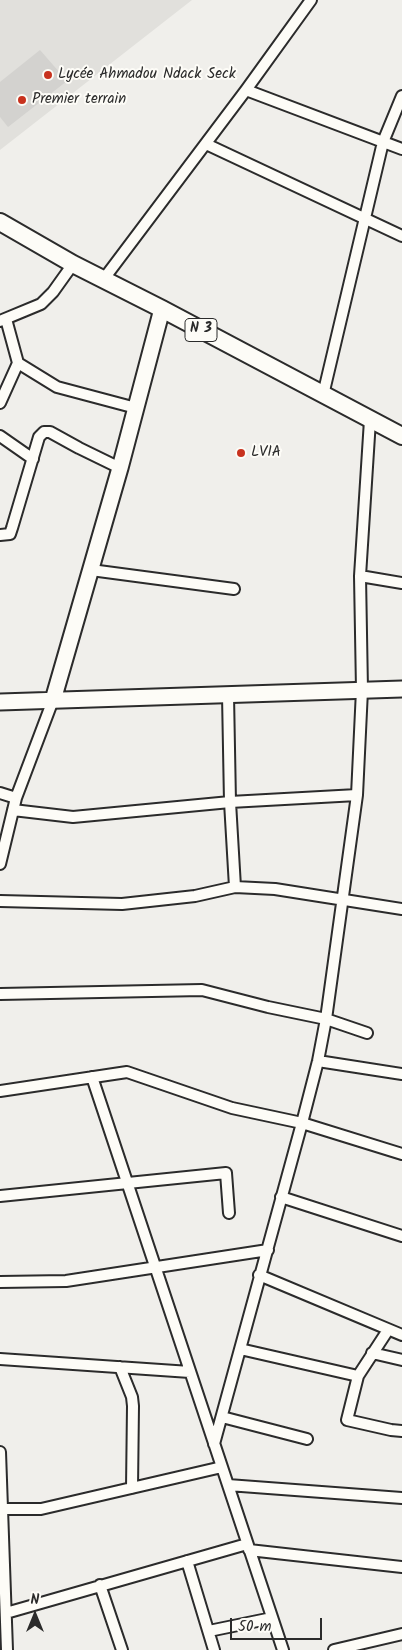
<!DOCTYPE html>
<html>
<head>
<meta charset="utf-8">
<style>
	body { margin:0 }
	#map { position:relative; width:402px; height:1650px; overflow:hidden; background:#f0efeb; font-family:Kalam,sans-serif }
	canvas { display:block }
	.north { position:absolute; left:10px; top:1590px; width:50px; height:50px; -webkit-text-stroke:4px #fdfcf7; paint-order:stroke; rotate:0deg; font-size:14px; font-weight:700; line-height:20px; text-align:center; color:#2b2b2b }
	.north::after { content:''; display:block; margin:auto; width:18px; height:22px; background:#2b2b2b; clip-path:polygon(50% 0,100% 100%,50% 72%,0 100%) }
	.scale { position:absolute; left:230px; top:1618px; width:92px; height:22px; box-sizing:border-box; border:2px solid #2b2b2b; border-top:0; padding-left:6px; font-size:15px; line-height:18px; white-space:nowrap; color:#2b2b2b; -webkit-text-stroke:4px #fdfcf7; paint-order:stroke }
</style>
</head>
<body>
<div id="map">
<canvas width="402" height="1650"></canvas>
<div class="north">N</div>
<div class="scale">50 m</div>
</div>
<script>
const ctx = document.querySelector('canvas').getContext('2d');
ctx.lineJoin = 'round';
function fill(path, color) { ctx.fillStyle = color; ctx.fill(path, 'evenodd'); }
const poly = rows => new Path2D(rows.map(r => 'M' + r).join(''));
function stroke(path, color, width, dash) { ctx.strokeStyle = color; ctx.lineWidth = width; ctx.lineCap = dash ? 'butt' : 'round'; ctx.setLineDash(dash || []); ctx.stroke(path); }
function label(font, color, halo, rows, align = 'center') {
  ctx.font = font + ' Kalam,sans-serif'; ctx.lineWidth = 4; ctx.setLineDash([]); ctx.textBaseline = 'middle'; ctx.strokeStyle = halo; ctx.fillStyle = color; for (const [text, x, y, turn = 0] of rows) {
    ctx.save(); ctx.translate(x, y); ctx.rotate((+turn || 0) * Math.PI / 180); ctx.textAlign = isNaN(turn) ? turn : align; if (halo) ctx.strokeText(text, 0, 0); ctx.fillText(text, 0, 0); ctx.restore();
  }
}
fill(poly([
	[0,0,192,0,0,150]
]), '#e1e0dc');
fill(poly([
	[40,50,67,81,8,127,0,117,0,82]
]), '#d3d2cf');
const street = poly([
	[246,90,402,149],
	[206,144,402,236],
	[103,280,246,90,311,0],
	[6,319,18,363],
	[0,321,41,304,53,292,73,264],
	[323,395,383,142,402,96],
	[0,403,18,363,57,387,136,408],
	[0,436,33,459],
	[0,535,10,534,12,528,39,437,44,432,50,432,79,448,120,468],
	[91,570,234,589],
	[360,576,402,583],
	[228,695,230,802,235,887],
	[0,793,16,798],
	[13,810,73,817,230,802,357,795],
	[0,864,16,798,53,700],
	[0,901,122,904,195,896,235,887,275,889,402,909],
	[0,994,202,990,268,1007,326,1019,367,1033],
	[318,1061,402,1074],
	[92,1077,283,1650],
	[0,1091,127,1072,232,1108,302,1123,402,1154],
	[0,1196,226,1173,229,1213],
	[281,1197,402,1236],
	[259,1275,402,1335],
	[0,1282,66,1281,268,1250],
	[388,1330,358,1376,347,1420,391,1430,402,1431],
	[240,1349,358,1376],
	[372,1353,402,1360],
	[0,1359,190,1372],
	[120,1367,132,1397,133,1406,132,1488],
	[222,1417,307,1439],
	[214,1444,302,1123,318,1061,326,1019,357,795,362,690,360,576,370,420],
	[0,1452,7,1650],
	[228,1485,402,1498],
	[2,1509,41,1509,222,1467],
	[249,1550,402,1567],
	[187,1561,214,1650],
	[100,1585,122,1650],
	[6,1613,247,1544],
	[209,1631,272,1618],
	[334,1650,402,1634]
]);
const secondary = poly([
	[53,700,120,468,162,309],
	[0,702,402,689]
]);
const primary = poly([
	[0,222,73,264,162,309,402,436]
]);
stroke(street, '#2b2b2b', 14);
stroke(secondary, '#2b2b2b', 19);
stroke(primary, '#2b2b2b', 20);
stroke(street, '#fdfcf7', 10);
stroke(secondary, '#fdfcf7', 15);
stroke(primary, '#fdfcf7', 16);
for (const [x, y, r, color] of [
	[48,75,5,"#c8321e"],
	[22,100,5,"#c8321e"],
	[241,453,5,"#c8321e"]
]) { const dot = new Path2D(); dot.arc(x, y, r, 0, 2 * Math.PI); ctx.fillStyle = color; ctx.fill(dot); stroke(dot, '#fdfcf7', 2); }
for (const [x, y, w] of [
	[201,330,32]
]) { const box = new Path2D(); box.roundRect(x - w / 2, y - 11.5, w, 23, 4); ctx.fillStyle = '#fdfcf7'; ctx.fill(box); stroke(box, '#2b2b2b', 1); }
label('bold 14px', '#2b2b2b', null, [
	["N 3",201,330]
]);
label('15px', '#2b2b2b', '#fdfcf7', [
	["Lycée Ahmadou Ndack Seck",58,75],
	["Premier terrain",32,100],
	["LVIA",251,453]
], 'left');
</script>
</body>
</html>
